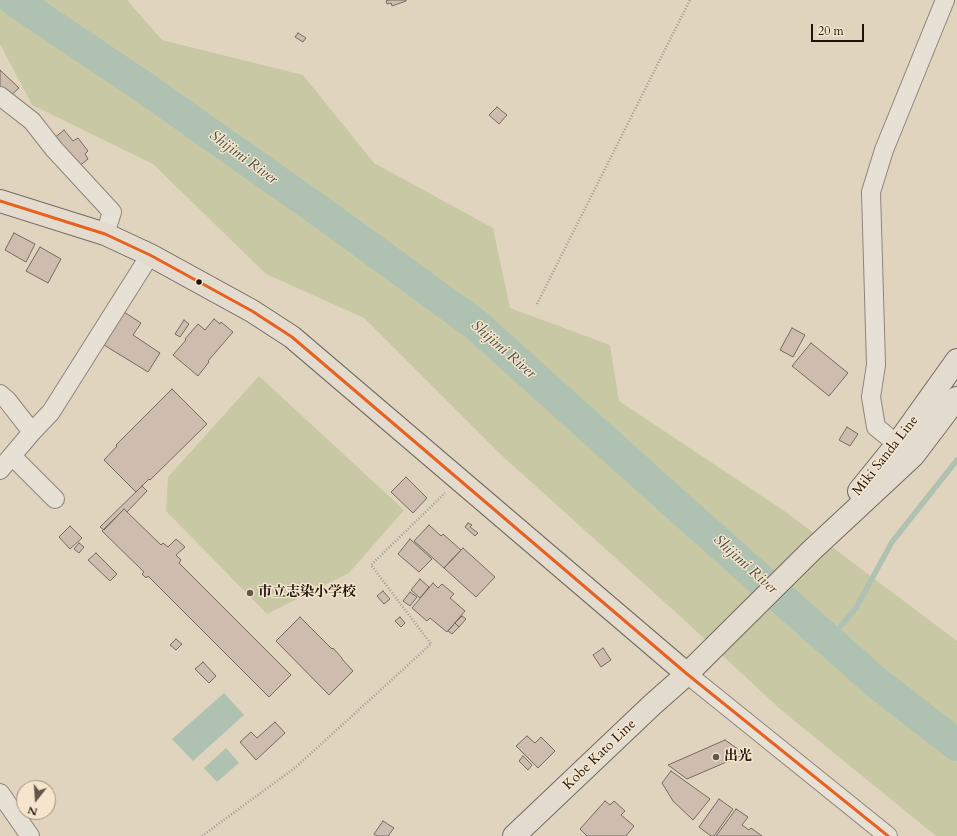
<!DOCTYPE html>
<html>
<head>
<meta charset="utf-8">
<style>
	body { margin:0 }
	#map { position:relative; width:957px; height:836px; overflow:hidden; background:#e1d4bf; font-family:Cardo,serif }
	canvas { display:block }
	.north { position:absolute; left:16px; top:780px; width:40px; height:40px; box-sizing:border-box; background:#f5e5cc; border:1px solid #9f9180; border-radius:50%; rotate:197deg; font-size:11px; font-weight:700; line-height:16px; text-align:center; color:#1f130d }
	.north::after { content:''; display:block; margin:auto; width:14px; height:18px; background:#63574b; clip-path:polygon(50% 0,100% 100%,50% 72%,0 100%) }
	.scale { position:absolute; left:811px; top:24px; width:53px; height:18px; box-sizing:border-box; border:2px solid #1f130d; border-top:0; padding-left:5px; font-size:12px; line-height:14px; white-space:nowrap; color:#1f130d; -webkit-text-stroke:3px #f5e5cc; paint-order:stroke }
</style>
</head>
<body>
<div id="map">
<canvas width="957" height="836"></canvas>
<div class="north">N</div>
<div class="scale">20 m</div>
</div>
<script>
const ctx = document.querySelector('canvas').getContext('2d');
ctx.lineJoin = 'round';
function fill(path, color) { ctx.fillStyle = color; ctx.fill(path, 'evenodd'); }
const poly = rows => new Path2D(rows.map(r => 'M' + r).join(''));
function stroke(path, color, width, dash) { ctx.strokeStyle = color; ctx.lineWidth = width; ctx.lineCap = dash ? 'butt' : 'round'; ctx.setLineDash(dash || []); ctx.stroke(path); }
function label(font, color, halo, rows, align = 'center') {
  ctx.font = font + ' Cardo,"Noto Serif JP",serif'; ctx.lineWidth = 3; ctx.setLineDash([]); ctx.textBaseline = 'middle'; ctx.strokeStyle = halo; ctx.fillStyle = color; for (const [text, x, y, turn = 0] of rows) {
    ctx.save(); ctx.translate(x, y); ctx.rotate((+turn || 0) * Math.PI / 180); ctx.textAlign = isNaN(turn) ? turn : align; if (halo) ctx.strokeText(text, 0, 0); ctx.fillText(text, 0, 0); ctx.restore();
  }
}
fill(poly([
	[0,0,127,0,162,40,303,75,374,163,493,228,510,308,610,345,619,401,783,510,957,641,957,836,936,836,780,709,681,617,499,453,364,318,266,274,153,164,32,105,0,44],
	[259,376,404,510,349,573,267,614,166,511,168,477]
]), '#c8c8a5');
fill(poly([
	[224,693,244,715,193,761,172,739],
	[226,748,239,763,217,782,204,768]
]), '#afc2b1');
stroke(poly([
	[829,640,856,608,892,542,957,460]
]), '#afc2b1', 5.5);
stroke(poly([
	[14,0,142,86,328,217,475,324,700,526,877,683,957,745]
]), '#afc2b1', 32);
const building = poly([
	[389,0,406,0,406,1,392,6,391,3,387,4,386,1,389,0],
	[298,33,306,38,303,42,295,37,298,33],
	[0,70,19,88,9,97,0,88,0,70],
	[497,107,507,115,499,124,489,115,497,107],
	[64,130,73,141,78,138,88,151,85,154,88,159,77,168,53,139,64,130],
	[14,233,35,244,26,262,5,250,14,233],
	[40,247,61,259,48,283,26,271,40,247],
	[124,312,141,323,133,335,160,353,148,372,104,345,124,312],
	[214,319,220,324,221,322,233,332,208,361,209,362,198,376,173,355,186,340,185,339,198,324,205,330,214,319],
	[184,320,189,324,180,337,175,334,184,320],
	[792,328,805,335,793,357,780,350,792,328],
	[811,343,848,373,829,396,792,366,811,343],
	[172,389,207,424,150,480,149,479,136,492,104,460,117,446,116,445,172,389],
	[847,427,858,434,850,446,839,440,847,427],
	[406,477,427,498,413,513,391,492,406,477],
	[142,486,147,491,127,512,124,509,104,530,100,527,142,486],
	[124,509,161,545,163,543,168,547,176,539,185,547,176,555,181,560,179,563,291,675,269,697,148,576,146,578,142,574,144,572,102,531,124,509],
	[468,523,472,525,470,527,478,533,475,536,465,527,468,523],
	[429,525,441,536,443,534,461,550,444,568,414,541,429,525],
	[70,526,82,538,70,549,59,537,70,526],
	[410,539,432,559,419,572,398,554,410,539],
	[79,543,84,547,79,553,74,549,79,543],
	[463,548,495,577,476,597,444,568,463,548],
	[96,553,117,574,110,581,88,560,96,553],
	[420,579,429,587,420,598,411,590,420,579],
	[433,583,438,588,442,584,454,594,450,598,465,611,447,632,430,618,427,621,412,608,433,583],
	[383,591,390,599,384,604,377,596,383,591],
	[410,592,417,597,410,606,403,601,410,592],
	[462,616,466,619,459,627,455,623,462,616],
	[300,617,332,649,333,648,342,658,342,659,353,671,329,695,276,641,300,617],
	[400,617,405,623,401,627,395,621,400,617],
	[455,623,459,627,452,634,448,631,455,623],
	[176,639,182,644,176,650,170,645,176,639],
	[603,648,611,660,601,667,593,655,603,648],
	[203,662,216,676,209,683,195,669,203,662],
	[275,722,285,733,256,760,240,742,251,732,257,738,275,722],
	[527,736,535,743,541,737,555,751,538,768,516,746,527,736],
	[725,740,745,754,687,779,668,765,725,740],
	[523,756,532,765,528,770,519,761,523,756],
	[671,771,710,799,693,820,673,801,662,783,671,771],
	[719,799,733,809,714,836,711,836,699,827,719,799],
	[605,801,610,805,614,801,625,811,621,815,634,826,626,836,587,836,580,829,605,801],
	[736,809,748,817,742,825,749,830,751,828,762,836,716,836,736,809],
	[383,821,394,828,388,836,377,836,374,834,383,821]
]);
fill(building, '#cebdaf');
stroke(building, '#736b60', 1);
const minor = poly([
	[0,96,32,121,54,149,112,212,105,234],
	[0,394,7,400,32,432],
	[907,452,876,427,871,397,876,365,871,192,884,150,945,0],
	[12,456,55,499],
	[0,470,32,432,51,412,150,255],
	[687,674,888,836],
	[0,793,30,836]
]);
const major = poly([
	[0,201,105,234,150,255,252,311,292,337,687,674],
	[859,491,897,444,957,360],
	[514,836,652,705,687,674,812,550,913,456,957,398]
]);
stroke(minor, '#8e8579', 20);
stroke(major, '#736b60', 24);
stroke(poly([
	[537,304,690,0],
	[202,836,296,767,431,644,371,565,445,493]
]), '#a09a92', 2.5, [1, 2]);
stroke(minor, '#e7e0d5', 18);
stroke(major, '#e3dbce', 22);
stroke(poly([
	[0,201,105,234,150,255,252,311,292,337,687,674,888,836]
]), '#e76121', 3);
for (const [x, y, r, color] of [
	[199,282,3.5,"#1f130d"],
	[250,593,4,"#63574b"],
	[716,757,4,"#63574b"]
]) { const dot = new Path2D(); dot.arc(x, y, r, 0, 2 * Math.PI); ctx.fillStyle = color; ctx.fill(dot); stroke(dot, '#f5e5cc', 1.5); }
label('14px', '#1f130d', '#f5e5cc', [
	["Miki Sanda Line",886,456,-52],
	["Kobe Kato Line",600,755,-44]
]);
label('bold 14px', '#1f130d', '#f5e5cc', [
	["市立志染小学校",258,593],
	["出光",724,757]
], 'left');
label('italic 15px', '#4a4d44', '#f5e5cc', [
	["Shijimi River",243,158,36],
	["Shijimi River",503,350,41],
	["Shijimi River",745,565,42]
]);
</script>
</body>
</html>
